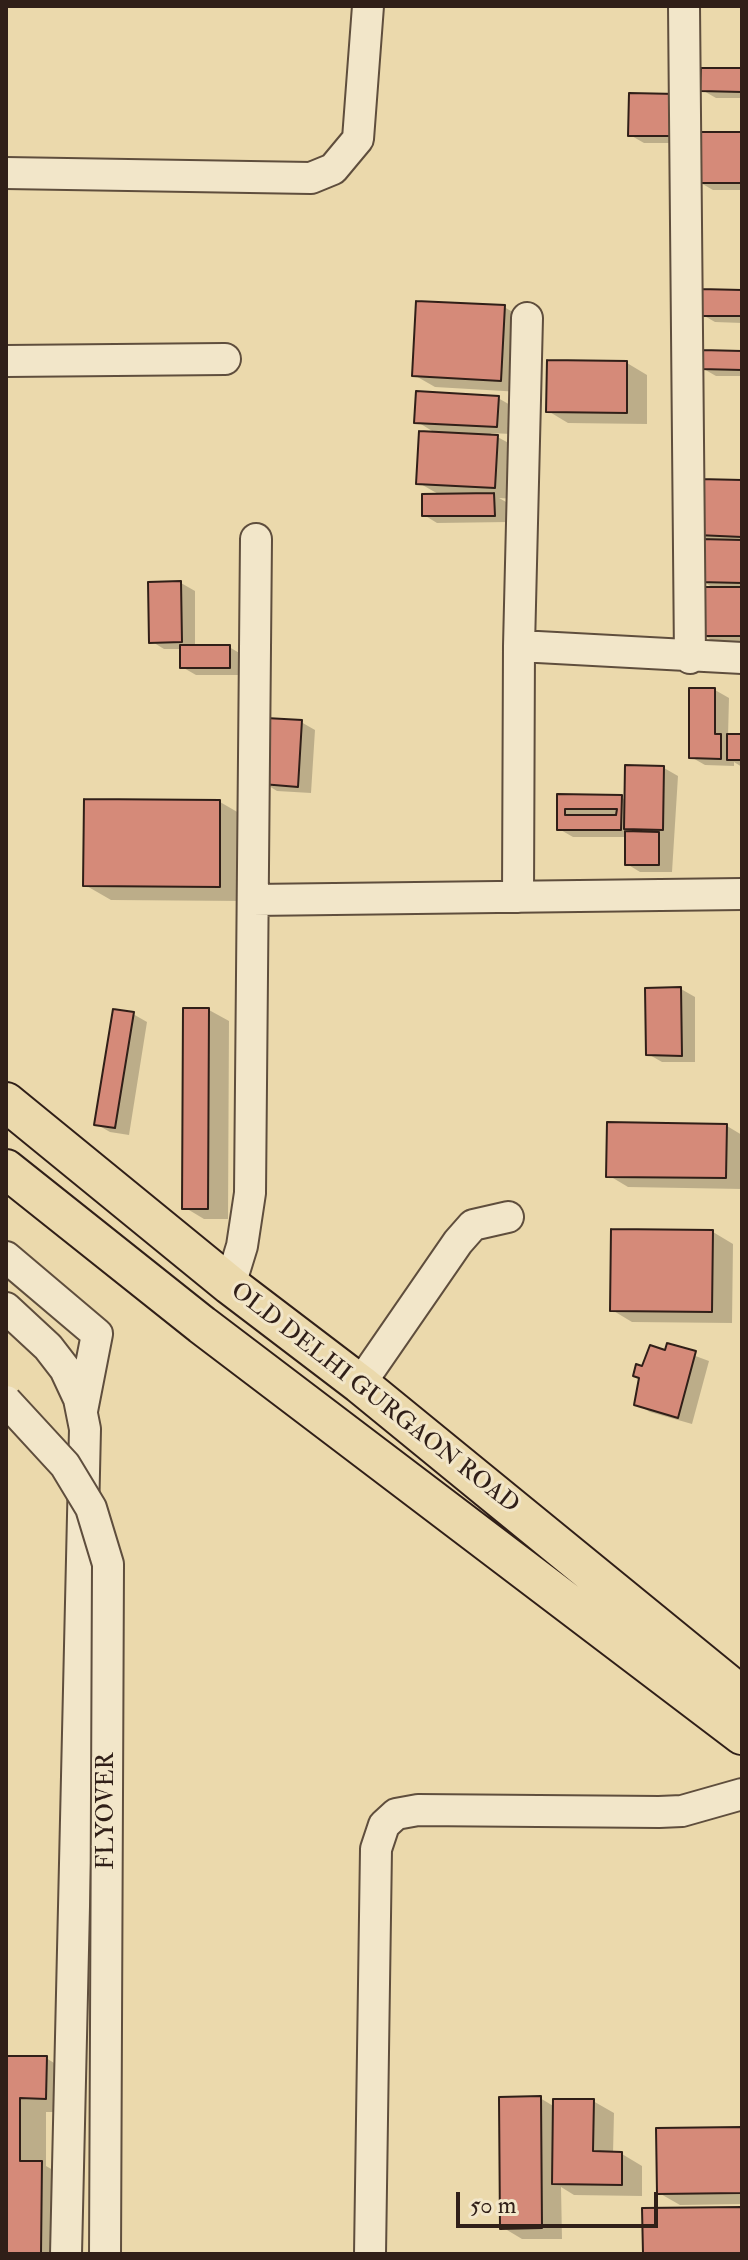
<!DOCTYPE html>
<html>
<head>
<meta charset="utf-8">
<style>
	body { margin:0 }
	#map { position:relative; width:748px; height:2260px; overflow:hidden; background:#ebd9ac; font-family:"IM FELL Double Pica",serif }
	canvas { display:block }
	.frame { position:absolute; inset:0; border:8px solid #301f18; pointer-events:none }
	.scale { position:absolute; left:456px; top:2192px; width:202px; height:36px; box-sizing:border-box; border:4px solid #301f18; border-top:0; padding-left:10px; font-size:24px; line-height:28px; white-space:nowrap; color:#301f18; -webkit-text-stroke:6px #f2e6c9; paint-order:stroke }
</style>
</head>
<body>
<div id="map">
<canvas width="748" height="2260"></canvas>
<div class="frame"></div>
<div class="scale">50 m</div>
</div>
<script>
const ctx = document.querySelector('canvas').getContext('2d');
ctx.lineJoin = 'round';
function fill(path, color) { ctx.fillStyle = color; ctx.fill(path, 'evenodd'); }
const poly = rows => new Path2D(rows.map(r => 'M' + r).join(''));
function stroke(path, color, width, dash) { ctx.strokeStyle = color; ctx.lineWidth = width; ctx.lineCap = dash ? 'butt' : 'round'; ctx.setLineDash(dash || []); ctx.stroke(path); }
function label(font, color, halo, rows, align = 'center') {
  ctx.font = font + ' "IM FELL Double Pica",serif'; ctx.lineWidth = 6; ctx.setLineDash([]); ctx.textBaseline = 'middle'; ctx.strokeStyle = halo; ctx.fillStyle = color; for (const [text, x, y, turn = 0] of rows) {
    ctx.save(); ctx.translate(x, y); ctx.rotate((+turn || 0) * Math.PI / 180); ctx.textAlign = isNaN(turn) ? turn : align; if (halo) ctx.strokeText(text, 0, 0); ctx.fillText(text, 0, 0); ctx.restore();
  }
}
fill(poly([
	[742,70,742,98,716,98,702,90],
	[676,96,689,143,644,143,630,135],
	[742,134,742,190,713,190,699,182],
	[742,292,742,323,715,322,701,314],
	[504,307,525,319,521,392,435,387,414,375],
	[742,353,742,376,716,376,702,368],
	[627,363,647,375,647,424,568,423,548,411],
	[498,398,512,406,511,434,490,433,518,448,515,499,499,498,508,503,508,522,437,523,424,515,440,495,419,483,437,434,416,421],
	[742,482,742,642,717,643,703,635,715,589,701,580,712,541,699,534],
	[181,583,195,591,195,647,229,647,243,655,243,675,196,675,182,667,182,649,164,649,151,641],
	[715,690,729,698,728,736,742,736,742,767,734,762,734,766,705,765,691,757],
	[301,722,315,730,311,793,277,791,264,783],
	[664,768,678,776,672,872,640,872,627,864,627,837,573,837,559,829,559,796,621,797,627,801],
	[220,802,246,817,245,901,111,900,85,885],
	[681,989,695,997,695,1062,662,1062,648,1054],
	[209,1010,229,1021,228,1219,204,1219,184,1207],
	[133,1014,147,1022,129,1135,110,1132,96,1124],
	[727,1126,742,1135,742,1189,628,1187,608,1175],
	[713,1232,733,1244,732,1323,632,1322,612,1310],
	[668,1346,709,1361,692,1424,650,1412,636,1404,643,1368,667,1352],
	[6,2058,46,2058,72,2074,72,2112,46,2112,46,2166,67,2178,67,2254,6,2254],
	[540,2098,555,2107,593,2101,614,2113,613,2154,622,2154,642,2166,642,2196,574,2195,561,2187,562,2239,522,2239,502,2227],
	[742,2129,742,2204,680,2205,659,2193]
]), '#0003');
const building = poly([
	[701,68,742,68,742,92,700,91,701,68],
	[629,93,677,94,676,136,628,136,629,93],
	[697,132,742,132,742,183,697,183,697,132],
	[700,289,742,290,742,316,699,316,700,289],
	[416,301,505,305,501,381,412,376,416,301],
	[701,350,742,351,742,370,700,369,701,350],
	[547,360,627,361,627,413,546,412,547,360],
	[416,391,499,396,497,427,414,423,416,391],
	[419,431,498,435,495,488,416,484,419,431],
	[699,479,742,480,742,537,697,535,699,479],
	[494,493,495,516,422,516,422,494,494,493],
	[700,539,742,540,742,583,699,582,700,539],
	[181,581,182,642,149,643,148,582,181,581],
	[701,587,742,587,742,636,701,636,701,587],
	[180,645,230,645,230,668,180,668,180,645],
	[689,688,715,688,715,734,721,734,721,759,689,758,689,688],
	[266,718,302,720,298,787,262,784,266,718],
	[727,734,742,734,742,760,727,760,727,734],
	[625,765,664,766,663,830,624,829,625,765],
	[557,794,622,795,621,830,557,830,557,794],
	[565,809,617,809,616,815,565,815,565,809],
	[84,799,220,800,220,887,83,886,84,799],
	[625,831,659,832,659,865,625,865,625,831],
	[681,987,682,1056,646,1055,645,988,681,987],
	[183,1008,209,1008,208,1209,182,1209,183,1008],
	[113,1009,134,1012,115,1128,94,1125,113,1009],
	[607,1122,727,1124,726,1178,606,1177,607,1122],
	[611,1229,713,1230,712,1312,610,1311,611,1229],
	[667,1343,696,1351,678,1418,634,1405,639,1378,633,1376,636,1364,642,1366,650,1345,665,1350,667,1343],
	[6,2056,47,2056,46,2099,20,2098,20,2161,42,2161,41,2254,6,2254,6,2056],
	[541,2096,542,2228,500,2229,499,2097,541,2096],
	[553,2099,594,2099,593,2151,622,2152,622,2185,552,2184,553,2099],
	[742,2127,742,2193,657,2194,656,2128,742,2127],
	[742,2207,742,2254,643,2254,642,2208,742,2207]
]);
fill(building, '#d58a79');
stroke(building, '#301f18', 2);
const minor = poly([
	[684,6,690,658],
	[6,173,311,178,333,169,358,139,368,6],
	[6,361,225,359],
	[519,646,742,658],
	[518,897,519,646,527,318],
	[253,900,742,894],
	[6,1257,97,1334,82,1411],
	[230,1285,242,1246,250,1193,256,539],
	[6,1308,48,1347,65,1369,79,1399,85,1429,66,2254],
	[360,1384,458,1242,473,1225,508,1217],
	[370,2254,376,1849,384,1825,396,1814,418,1810,659,1812,682,1811,742,1794]
]);
const major = poly([
	[6,1102,230,1285,360,1384,742,1696],
	[6,1169,202,1325,742,1735]
]);
stroke(minor, '#5f4e3d', 34);
stroke(major, '#301f18', 42);
stroke(minor, '#f2e6c9', 30);
stroke(major, '#ebd9ac', 38);
const minorBridge = poly([
	[6,1401,65,1465,91,1508,108,1564,105,2254]
]);
stroke(minorBridge, '#5f4e3d', 34, []);
stroke(minorBridge, '#f2e6c9', 30);
label('24px', '#301f18', '#f2e6c9', [
	["OLD DELHI GURGAON ROAD",374,1399,38],
	["FLYOVER",108,1811,-90]
]);
</script>
</body>
</html>
